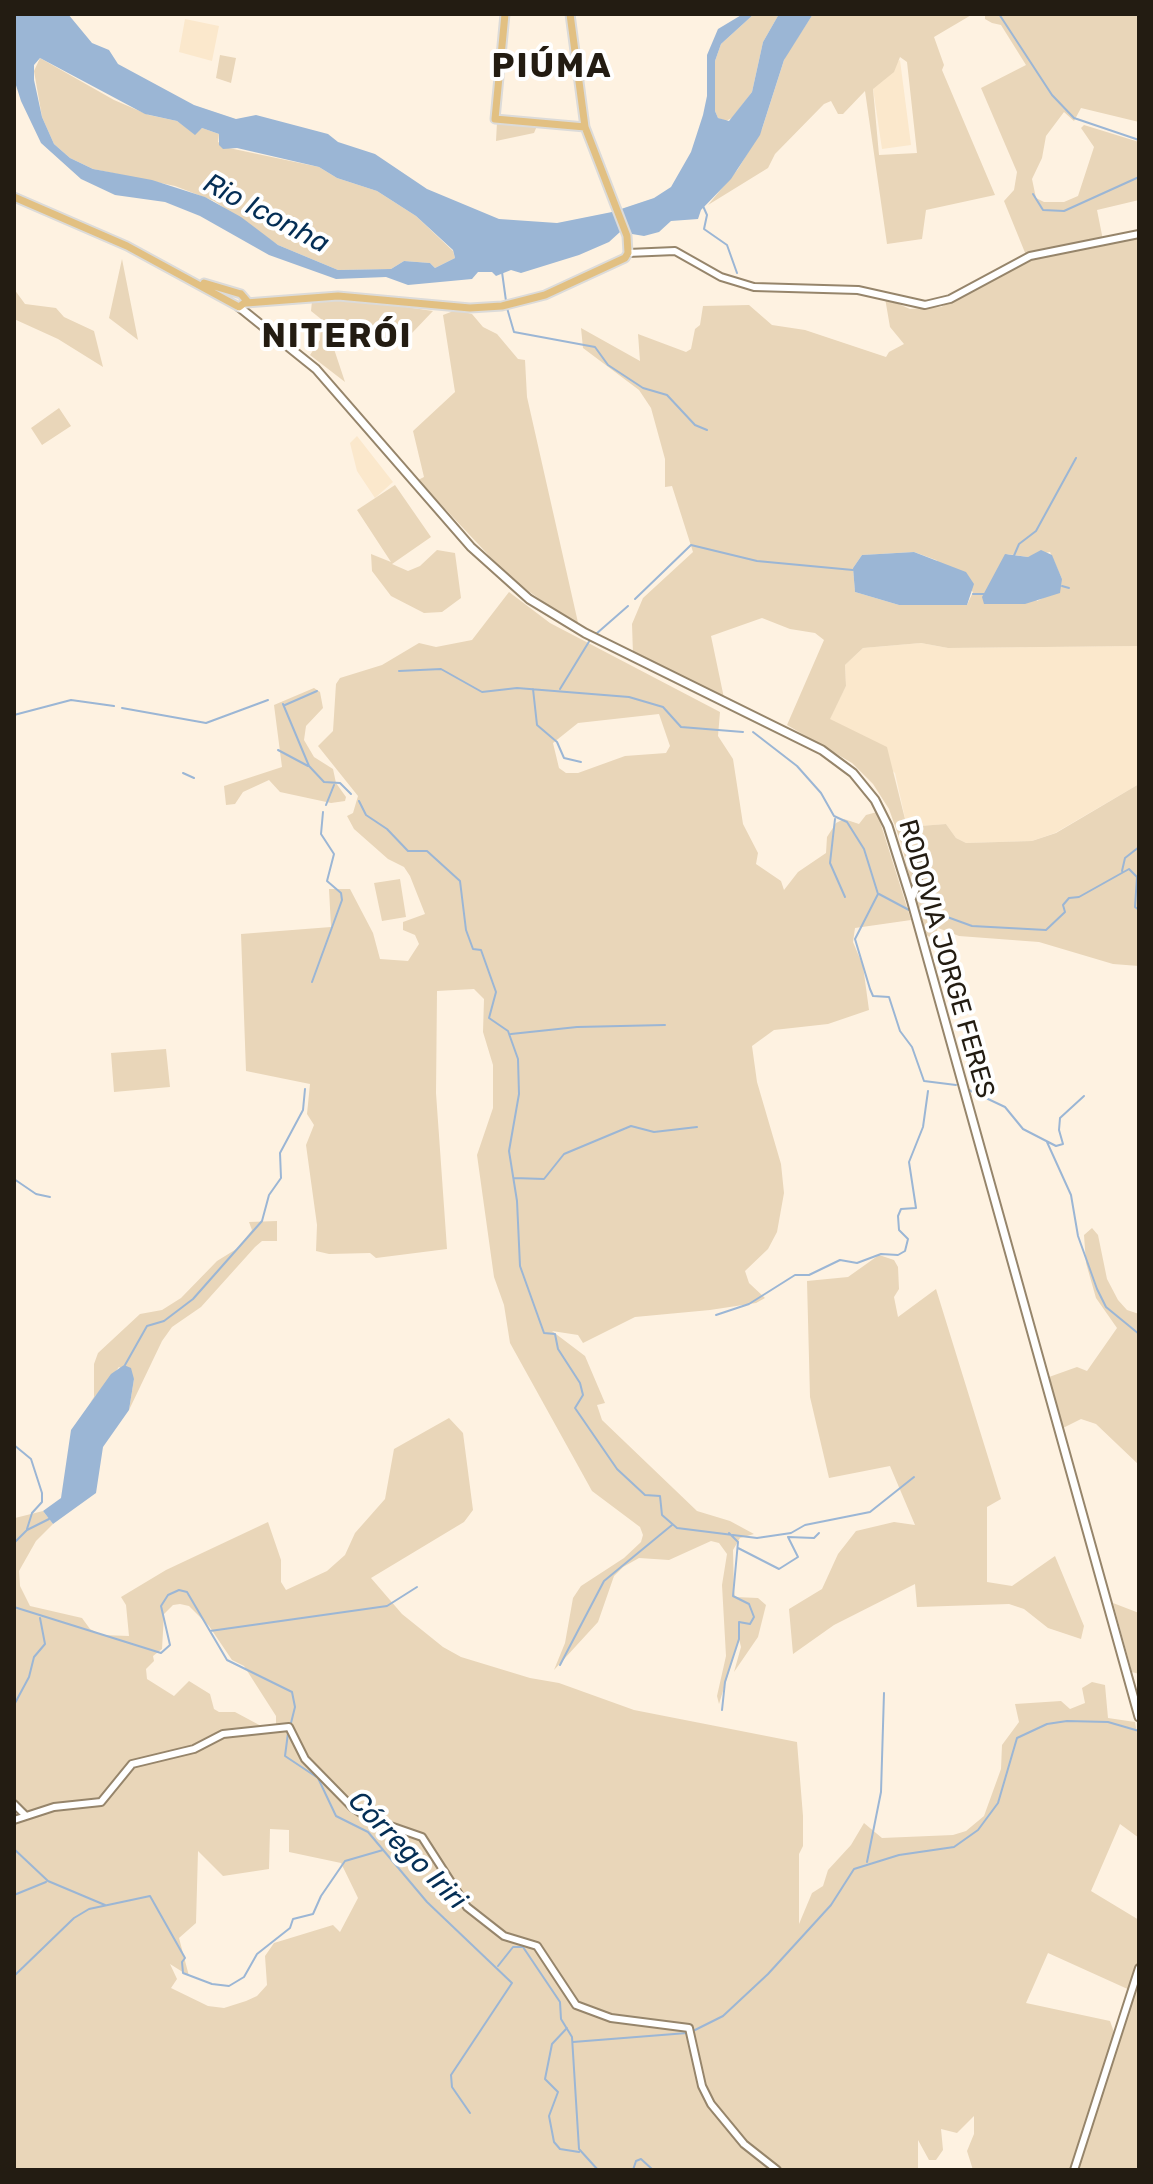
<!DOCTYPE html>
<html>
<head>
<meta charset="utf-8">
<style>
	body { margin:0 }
	#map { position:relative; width:1153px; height:2184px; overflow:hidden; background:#fef2e1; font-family:Rubik,sans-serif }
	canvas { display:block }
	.frame { position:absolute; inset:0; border:16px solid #231c12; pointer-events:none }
</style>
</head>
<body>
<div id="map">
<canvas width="1153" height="2184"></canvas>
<div class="frame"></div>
</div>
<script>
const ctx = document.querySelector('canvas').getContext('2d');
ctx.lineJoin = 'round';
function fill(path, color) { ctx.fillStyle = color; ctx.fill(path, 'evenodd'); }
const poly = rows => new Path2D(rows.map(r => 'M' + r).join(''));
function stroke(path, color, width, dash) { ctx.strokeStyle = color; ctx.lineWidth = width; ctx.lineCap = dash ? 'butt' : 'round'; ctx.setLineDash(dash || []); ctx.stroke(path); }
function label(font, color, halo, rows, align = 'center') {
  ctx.font = font + ' Rubik,sans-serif'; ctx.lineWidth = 8; ctx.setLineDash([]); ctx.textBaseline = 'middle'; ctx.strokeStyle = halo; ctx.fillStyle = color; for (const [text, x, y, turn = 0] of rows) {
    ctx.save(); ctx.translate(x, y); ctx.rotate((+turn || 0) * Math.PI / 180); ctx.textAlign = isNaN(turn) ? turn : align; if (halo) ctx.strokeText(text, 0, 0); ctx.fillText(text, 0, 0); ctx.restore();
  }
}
fill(poly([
	[185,19,219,26,212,61,179,52],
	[900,60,911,145,882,149,871,75],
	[357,436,393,482,375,498,357,471,350,443],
	[921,643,948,648,1139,646,1139,784,1055,833,1032,841,966,843,956,838,946,824,907,827,895,773,829,719,846,686,845,665,863,648]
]), '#fbe8cc');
fill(poly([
	[754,14,779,14,763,42,752,92,732,118,726,121,718,118,715,111,715,61,721,44],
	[813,14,973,14,934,37,944,65,942,70,995,195,926,210,922,239,887,244,865,91,843,114,838,114,831,101,824,104,775,154,768,168,708,205,738,169,762,129,785,57],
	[900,57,907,62,917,153,879,155,873,89,894,72],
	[985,14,1139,14,1139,122,1081,108,1074,121,1064,112,1046,136,1042,158,1032,179,1036,198,1044,202,1064,202,1078,196,1094,147,1081,128,1084,125,1139,142,1139,200,1097,210,1103,240,1139,233,1139,646,948,648,921,643,863,648,845,665,846,686,830,719,887,747,907,827,946,824,956,838,966,843,1032,841,1056,833,1139,784,1139,966,1113,964,1039,942,959,936,938,928,933,939,923,933,902,846,889,809,873,784,852,763,787,725,824,640,815,633,790,629,762,618,711,636,724,698,633,654,632,624,643,598,693,552,672,486,665,487,665,459,651,408,639,390,583,348,581,328,640,361,638,334,686,352,691,349,695,329,700,325,703,306,749,305,772,325,805,330,886,357,889,352,904,344,890,327,885,298,910,309,941,307,1028,260,1004,201,1014,190,1017,172,981,88,1026,65,1001,25,992,23,985,19],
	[914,552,936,560,973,592,967,605,899,605,855,592,853,568,862,555],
	[1050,552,1062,579,1047,596,1037,601,1007,554,1028,557],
	[220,55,236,58,231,83,216,78],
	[40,58,114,100,149,115,177,121,195,134,202,128,219,134,218,142,229,148,319,167,337,178,377,191,416,216,453,251,455,258,435,268,430,263,404,261,391,269,338,270,278,245,214,201,175,186,93,169,70,158,54,144,42,117,34,71],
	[497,122,537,126,534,133,496,141],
	[122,259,138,340,109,318],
	[14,289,25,304,56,308,64,317,94,331,103,367,58,339,14,319],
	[312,301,364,301,433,311,412,333,382,339,344,339,333,346,345,382,310,355,320,340,321,319,311,311],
	[456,310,472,314,483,327,497,334,518,359,525,360,527,397,579,627,510,578,418,480,424,477,413,431,455,392,443,315],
	[59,408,71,426,42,445,31,428],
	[395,485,431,537,392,564,408,571,420,566,437,550,455,553,461,598,442,612,424,613,391,596,372,571,371,554,391,562,357,510],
	[509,592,550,623,720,712,718,736,733,759,743,824,758,853,756,864,781,881,784,890,798,872,826,853,827,837,836,823,844,819,859,824,866,815,877,812,911,920,855,928,853,942,863,966,869,1010,828,1024,774,1030,752,1046,757,1082,781,1164,784,1193,777,1232,768,1249,745,1271,749,1283,765,1298,756,1303,710,1310,635,1317,583,1343,578,1335,552,1331,585,1356,605,1403,597,1405,602,1420,697,1511,730,1521,754,1534,740,1538,733,1550,734,1591,735,1597,758,1598,766,1605,758,1637,734,1672,741,1647,739,1639,719,1704,717,1696,726,1656,722,1585,727,1554,719,1543,711,1541,669,1560,639,1558,623,1567,614,1576,598,1622,554,1670,565,1643,573,1598,581,1586,624,1558,641,1542,643,1535,640,1527,592,1491,510,1343,504,1305,494,1277,477,1155,493,1108,493,1065,483,1032,484,999,474,989,437,991,436,1093,447,1249,376,1258,370,1253,329,1254,316,1251,317,1225,306,1145,314,1125,307,1114,310,1084,246,1071,241,934,331,927,329,889,350,889,373,933,380,959,408,961,419,944,415,935,403,930,403,922,425,914,410,876,404,867,388,859,354,829,347,816,353,813,358,796,318,746,333,731,336,684,340,678,382,665,419,643,436,647,472,640],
	[659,714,670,746,666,753,625,756,578,773,566,773,559,768,553,743,578,723],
	[314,688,320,692,323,708,306,726,304,740,314,757,333,769,336,783,346,797,345,801,331,803,280,792,269,780,243,792,235,804,226,805,224,786,282,767,274,705],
	[400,879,406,917,382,921,374,883],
	[166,1049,170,1087,114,1092,111,1053],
	[277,1221,277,1241,262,1241,255,1247,201,1307,172,1327,162,1341,129,1410,134,1379,119,1367,89,1404,94,1397,94,1364,98,1353,140,1314,162,1310,181,1298,217,1261,238,1248,252,1230,249,1222],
	[1092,1228,1098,1235,1107,1279,1118,1300,1127,1310,1139,1314,1139,1465,1096,1424,1081,1419,1063,1428,1049,1377,1077,1367,1087,1371,1117,1328,1096,1298,1086,1263,1084,1235],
	[879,1255,894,1260,898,1267,899,1289,894,1297,898,1317,936,1289,1001,1499,987,1507,987,1582,1012,1586,1055,1556,1084,1626,1081,1639,1048,1628,1024,1609,1009,1604,917,1607,915,1584,834,1625,793,1654,789,1609,822,1589,838,1554,856,1531,894,1522,915,1525,890,1466,829,1478,810,1397,807,1281,848,1277],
	[449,1418,463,1433,473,1510,464,1522,371,1578,402,1614,443,1647,461,1657,530,1678,559,1683,634,1710,797,1742,803,1816,803,1846,799,1854,799,1924,812,1893,823,1886,828,1870,851,1845,864,1823,882,1838,953,1835,966,1831,984,1816,1001,1769,1002,1745,1019,1722,1015,1704,1061,1701,1070,1709,1085,1703,1082,1688,1092,1682,1105,1685,1108,1718,1135,1722,1139,1745,1139,1838,1120,1824,1091,1891,1139,1920,1139,2170,973,2170,967,2151,974,2134,974,2116,957,2133,941,2129,943,2150,936,2160,929,2160,918,2140,918,2170,14,2170,14,1512,15,1518,43,1511,53,1524,36,1541,19,1571,20,1586,30,1606,82,1618,90,1629,102,1635,129,1636,126,1605,121,1597,166,1570,268,1522,281,1560,281,1582,286,1590,327,1571,345,1555,355,1533,385,1499,394,1449],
	[180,1604,189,1606,209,1626,232,1660,244,1666,276,1716,276,1727,263,1727,235,1712,219,1712,214,1709,210,1694,189,1681,174,1696,147,1679,146,1669,154,1661,153,1656,162,1649,164,1614,173,1605],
	[270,1829,289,1830,289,1852,341,1863,358,1898,340,1932,333,1925,274,1943,265,1956,267,1985,257,1996,246,2001,224,2008,208,2006,171,1988,177,1979,170,1964,189,1976,179,1938,196,1923,198,1851,223,1876,269,1869],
	[1048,1953,1132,1991,1115,2035,1110,2021,1026,2003],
	[1113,1603,1139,1613,1139,1674,1132,1672]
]), '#e9d6b9');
fill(poly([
	[16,14,68,14,92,43,109,50,118,64,194,105,236,119,256,115,328,134,338,142,375,154,427,189,499,219,557,223,612,212,654,198,671,187,691,152,703,115,707,96,707,55,718,29,743,14,754,14,721,44,715,61,715,111,718,118,729,121,752,92,763,42,779,14,813,14,784,60,760,135,731,179,701,210,698,219,671,221,659,232,644,236,620,232,609,242,579,255,521,273,511,270,496,276,492,272,478,272,472,279,408,285,386,277,336,279,269,255,200,216,165,202,115,195,81,179,41,143,21,101,14,79],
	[40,58,145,114,177,121,195,135,202,128,219,134,219,145,223,149,237,148,319,167,337,178,377,191,416,216,453,250,455,258,435,268,430,263,404,261,391,269,338,270,278,245,241,217,205,197,152,180,93,169,70,158,54,144,42,117,34,80,34,65],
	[1041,550,1052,555,1062,579,1060,593,1025,604,984,604,982,597,1005,554,1028,557],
	[914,552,966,572,974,584,967,605,899,605,855,592,853,568,862,555],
	[124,1365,131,1368,134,1379,129,1410,103,1447,96,1493,53,1524,43,1511,61,1498,71,1430,111,1374]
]), '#9bb6d5');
stroke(poly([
	[999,14,1052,95,1074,118,1139,140],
	[1033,194,1043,210,1064,211,1139,177],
	[703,206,707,215,704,229,727,245,737,273],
	[502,272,506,301],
	[507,308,514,332,595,347,608,365,643,388,667,395,695,425,707,430],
	[1013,558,1019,544,1036,531,1076,458],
	[1062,586,1069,588],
	[973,594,986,594],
	[635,599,691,545,757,561,853,570],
	[596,634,628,606],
	[399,671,441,669,482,692,517,688,629,697,663,707,681,727,743,732],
	[533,689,537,725,557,742,564,758,581,762],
	[560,689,590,640],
	[283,704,309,766,324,782,340,783,351,794],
	[285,705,317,691],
	[122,708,206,723,268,700],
	[14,715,71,700,114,706],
	[753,732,797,766,821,793,834,816,847,822,864,849,878,894,855,939,870,989,873,996,889,997,900,1031,912,1047,924,1081,956,1085],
	[278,750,308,766],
	[183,773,194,778],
	[359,801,366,815,387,829,408,851,427,851,460,881,466,930,473,949,481,950,496,992,489,1018,508,1031,518,1059,519,1094,509,1151,517,1201,520,1266,544,1333,555,1334,558,1349,580,1383,583,1395,575,1408,617,1469,645,1495,660,1496,662,1515,677,1528,757,1538,791,1533,805,1525,870,1512,914,1477],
	[326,805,334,785],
	[835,819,830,863,845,897],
	[1122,871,1125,858,1139,847],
	[879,894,909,910],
	[918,911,939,914,972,926,1046,930,1065,912,1063,905,1069,898,1079,897,1129,869,1137,877,1135,907,1139,910],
	[312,982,342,900,341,893,327,881,334,854,321,834,323,812],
	[511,1034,577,1027,665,1025],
	[969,1090,1005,1107,1023,1129,1056,1146,1063,1144,1059,1130,1060,1118,1084,1096],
	[1047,1142,1071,1195,1078,1236,1097,1289,1106,1307,1139,1334],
	[514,1178,544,1179,564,1154,631,1126,654,1132,697,1127],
	[14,1179,36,1194,50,1197],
	[716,1315,749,1304,795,1275,809,1275,840,1260,857,1263,881,1254,898,1255,905,1251,908,1239,899,1230,898,1216,901,1209,916,1208,909,1162,923,1127,928,1091],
	[125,1365,147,1326,164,1321,193,1299,262,1221,269,1195,281,1178,280,1153,303,1110,305,1089],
	[14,1445,31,1459,42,1493,42,1502,32,1513,27,1529],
	[14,1543,27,1530,49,1519],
	[738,1548,779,1569,798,1557,788,1537,814,1538,819,1533],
	[14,1607,161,1653,170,1645,161,1606,168,1595,179,1590,187,1592,227,1660,292,1692,295,1707,290,1727],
	[210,1631,387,1606,417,1587],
	[560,1665,604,1581,672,1525],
	[14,1705,29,1677,34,1657,45,1644,40,1618],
	[722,1710,725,1682,739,1639,739,1622,750,1624,754,1617,749,1604,733,1596,738,1542,729,1533],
	[288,1733,285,1756,318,1778,336,1816,368,1832,427,1902,512,1983,451,2075,452,2087,470,2113],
	[14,1849,48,1881,105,1905],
	[867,1862,881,1792,884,1693],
	[14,1895,46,1882],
	[498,1966,513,1947,523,1947,560,2002,561,2019,572,2037,579,2149,598,2170],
	[14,1976,74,1918,89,1909,150,1896,185,1958,182,1962,183,1973,212,1984,229,1986,244,1977,257,1954,290,1928,293,1919,313,1914,321,1896,345,1861,383,1850],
	[567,2028,552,2044,545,2079,558,2092,549,2116,554,2142,560,2149,579,2152],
	[693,2031,723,2016,768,1974,831,1905,854,1869,899,1855,954,1847,978,1830,998,1803,1017,1738,1047,1724,1067,1721,1108,1722,1139,1731],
	[573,2042,687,2033],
	[633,2170,636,2161,641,2159,653,2170]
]), '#9bb6d5', 2);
const tertiary = poly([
	[628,253,675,251,721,277,754,287,858,290,925,305,950,299,1030,256,1139,234],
	[14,1804,25,1815],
	[14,1820,54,1807,101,1802,132,1764,194,1749,223,1734,289,1727,305,1759,352,1807,370,1819,422,1837,467,1907,504,1936,537,1946,576,2005,611,2018,689,2028,702,2086,711,2104,744,2144,777,2170],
	[1074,2170,1139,1968]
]);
const secondary = poly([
	[239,307,316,369,471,547,529,599,585,633,822,750,853,773,875,800,888,826,911,899,1139,1717],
	[911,899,917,885,919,866]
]);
const primary = poly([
	[505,14,495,119,585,127],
	[14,197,127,246,239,307,247,301,241,294],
	[204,283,241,294],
	[246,303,338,296,470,308,502,306,545,295,625,258,628,253,627,236,585,127,570,14]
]);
stroke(tertiary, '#96856b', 10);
stroke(secondary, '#96856b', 11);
stroke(primary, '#dcdbd9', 11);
stroke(tertiary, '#fff', 6);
stroke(secondary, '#fff', 7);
stroke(primary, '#e2c082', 7);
label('26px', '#231c12', '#fff', [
	["RODOVIA JORGE FERES",946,959,74]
]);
label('italic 28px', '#042e55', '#fff', [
	["Rio Iconha",266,214,28],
	["Córrego Iriri",407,1851,45]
]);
ctx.letterSpacing = '2px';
label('bold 34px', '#231c12', '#fff', [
	["PIÚMA",552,67],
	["NITERÓI",337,337]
]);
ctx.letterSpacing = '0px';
</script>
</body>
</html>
